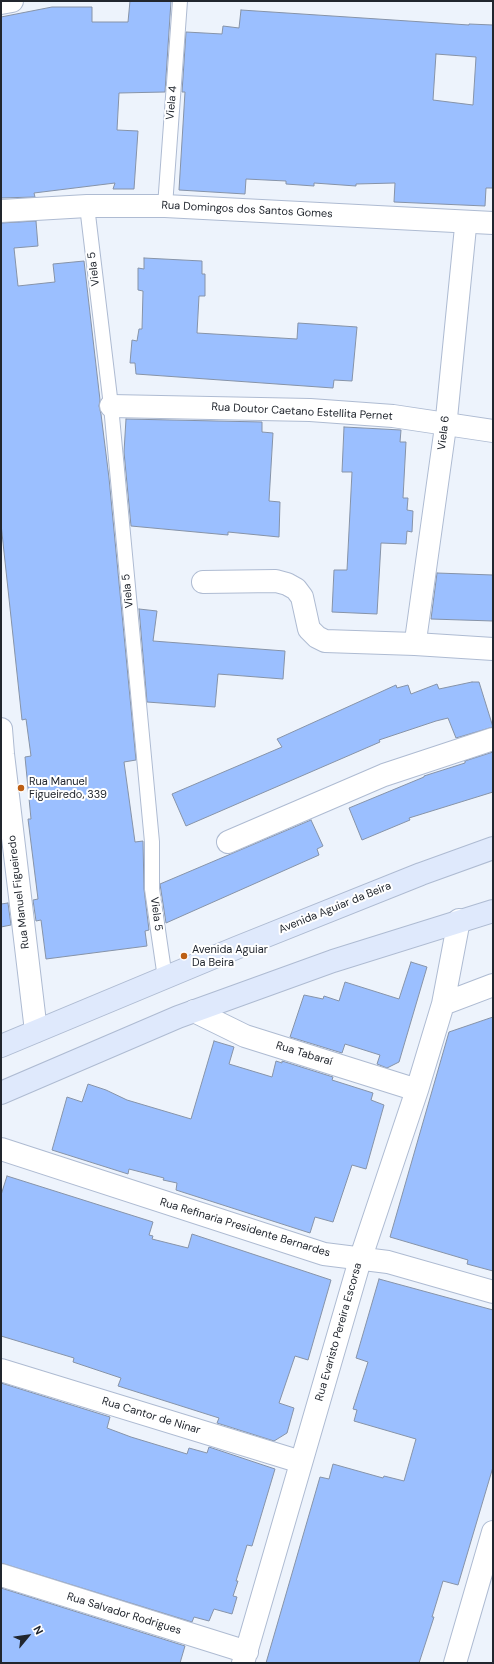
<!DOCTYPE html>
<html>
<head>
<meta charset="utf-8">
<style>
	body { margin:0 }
	#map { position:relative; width:494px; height:1664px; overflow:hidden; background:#edf3fc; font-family:"DM Sans",sans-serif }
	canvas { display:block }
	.frame { position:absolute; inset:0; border:2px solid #21262e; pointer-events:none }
	.north { position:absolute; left:8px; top:1616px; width:40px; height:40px; -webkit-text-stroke:3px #fff; paint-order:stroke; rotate:61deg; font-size:11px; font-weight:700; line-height:16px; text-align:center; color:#21262e }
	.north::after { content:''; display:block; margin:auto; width:14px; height:18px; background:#21262e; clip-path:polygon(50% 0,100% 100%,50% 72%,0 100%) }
</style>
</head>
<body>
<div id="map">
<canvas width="494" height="1664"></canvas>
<div class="frame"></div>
<div class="north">N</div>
</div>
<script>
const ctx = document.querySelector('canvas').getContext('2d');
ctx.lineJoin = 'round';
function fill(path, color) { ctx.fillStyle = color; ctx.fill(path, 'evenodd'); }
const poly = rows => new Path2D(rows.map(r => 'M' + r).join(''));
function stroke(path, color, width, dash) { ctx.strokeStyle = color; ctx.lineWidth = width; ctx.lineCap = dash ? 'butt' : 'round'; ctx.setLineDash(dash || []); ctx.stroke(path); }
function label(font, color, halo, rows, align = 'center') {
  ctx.font = font + ' "DM Sans",sans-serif'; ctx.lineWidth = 4; ctx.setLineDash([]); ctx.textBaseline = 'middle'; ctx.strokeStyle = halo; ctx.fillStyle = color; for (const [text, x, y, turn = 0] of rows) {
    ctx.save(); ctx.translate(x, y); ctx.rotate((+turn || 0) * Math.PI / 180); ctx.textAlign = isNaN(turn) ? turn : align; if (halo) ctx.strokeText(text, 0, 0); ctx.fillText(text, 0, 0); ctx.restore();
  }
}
const building = poly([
	[130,1,171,1,165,92,119,93,117,130,138,131,134,189,113,189,115,183,34,193,35,197,1,198,1,17,52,7,92,7,92,22,128,22,130,1],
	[241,10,469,25,469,24,493,25,493,188,486,188,485,206,394,202,395,183,356,184,356,186,314,183,314,186,286,184,286,181,246,179,245,194,179,190,185,92,182,92,186,32,222,34,223,26,239,28,241,10],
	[436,54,476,57,473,105,433,100,436,54],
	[36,221,38,246,14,248,18,286,55,282,53,264,84,261,100,400,99,406,101,414,109,478,136,760,124,762,135,842,143,841,144,889,149,930,145,931,147,946,46,959,41,920,36,921,33,900,38,899,28,819,31,819,25,757,31,756,26,719,22,720,1,524,1,223,36,221],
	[144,258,202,261,202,274,205,274,205,296,199,296,197,333,297,339,298,323,357,327,352,381,334,380,333,388,136,374,135,363,130,363,132,340,137,341,139,329,142,329,143,291,138,290,138,268,144,269,144,258],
	[126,419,262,422,262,432,273,433,269,501,280,502,279,537,228,532,228,535,131,526,124,452,126,419],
	[344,427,401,430,400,442,406,442,403,498,408,498,407,510,413,511,412,532,407,531,406,544,381,543,377,614,332,612,334,570,347,570,352,472,342,472,344,427],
	[437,573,493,575,493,621,431,619,437,573],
	[139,609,157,611,153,641,285,651,283,679,218,674,215,707,147,702,139,609],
	[472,682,479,682,493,727,456,738,448,718,436,721,379,740,380,742,186,826,172,794,282,747,277,739,396,685,397,688,408,685,411,694,437,684,439,689,472,682],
	[493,752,493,792,409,818,410,820,362,840,349,808,424,777,424,776,465,763,465,761,493,752],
	[311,820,323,846,317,849,319,855,166,923,160,884,311,820],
	[8,903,11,925,1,927,1,904,8,903],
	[411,962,427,967,399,1062,387,1068,377,1064,380,1055,345,1044,342,1053,290,1037,304,995,323,999,324,996,339,1001,345,982,399,999,411,962],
	[493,1017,493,1271,467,1264,468,1260,390,1237,449,1032,493,1017],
	[214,1041,234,1047,229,1064,272,1077,276,1061,282,1063,282,1061,333,1077,332,1080,373,1093,371,1100,384,1105,366,1169,352,1165,333,1222,315,1217,310,1233,176,1190,177,1183,163,1180,164,1178,129,1169,128,1174,52,1150,67,1097,82,1102,88,1084,106,1090,127,1100,191,1119,214,1041],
	[7,1176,153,1222,149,1235,153,1236,152,1239,188,1248,192,1234,331,1280,308,1360,295,1356,279,1403,294,1408,287,1433,274,1441,217,1423,219,1418,118,1386,121,1378,73,1362,74,1358,1,1336,1,1195,7,1176],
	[379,1279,493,1310,493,1467,458,1585,443,1581,432,1617,434,1617,419,1663,266,1663,320,1477,329,1479,333,1464,383,1478,384,1476,404,1481,416,1439,354,1421,357,1410,353,1409,368,1362,356,1358,379,1279],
	[1,1383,110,1417,107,1428,131,1437,187,1454,189,1448,207,1453,209,1447,275,1469,252,1546,247,1545,236,1581,238,1581,233,1596,237,1597,232,1614,214,1609,209,1621,194,1617,192,1622,1,1563,1,1383],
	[1,1588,185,1646,180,1663,1,1663,1,1588]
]);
fill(building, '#9bbfff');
stroke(building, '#8693a8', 1);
const service = poly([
	[87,206,111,406,152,842,152,889,165,978],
	[165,206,180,1]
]);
const pedestrian = poly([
	[415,644,446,423,466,222]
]);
const minor = poly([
	[1,3,12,1],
	[1,211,87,206,165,206,493,223],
	[111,406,310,410,393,416,493,431],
	[203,582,276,581,287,584,296,589,302,597,309,629,317,637,325,641,415,644,493,649],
	[1,729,3,754,36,1031],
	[228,842,384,775,493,739],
	[443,1004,493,985],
	[194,1011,245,1036,417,1090],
	[1,1149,324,1254,388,1262,493,1292],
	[1,1370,301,1462],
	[1,1575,247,1652],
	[243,1663,360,1260,417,1090,443,1004,459,920],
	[455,1663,493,1532]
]);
const secondary = poly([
	[1,1046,236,948,421,874,493,848],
	[1,1093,178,1017,333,961,493,911]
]);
stroke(service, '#aebbd2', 16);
stroke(pedestrian, '#aebbd2', 23);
stroke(minor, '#aebbd2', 24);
stroke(secondary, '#aebbd2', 24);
stroke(service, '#fff', 14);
stroke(pedestrian, '#fff', 21);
stroke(minor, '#fff', 22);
stroke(secondary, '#dfe9fc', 22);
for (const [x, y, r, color] of [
	[21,788,4,"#bd5f14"],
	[184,956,4,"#bd5f14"]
]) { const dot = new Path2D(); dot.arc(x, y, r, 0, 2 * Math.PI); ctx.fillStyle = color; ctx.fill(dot); stroke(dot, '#fff', 1.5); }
label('11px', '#21262e', '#fff', [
	["Viela 4",172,103,-85],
	["Rua Domingos dos Santos Gomes",247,210,3],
	["Viela 5",94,269,-97],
	["Rua Doutor Caetano Estellita Pernet",302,412,3],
	["Viela 6",444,433,-83],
	["Viela 5",128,591,-96],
	["Rua Manuel Figueiredo",19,892,-97],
	["Avenida Aguiar da Beira",335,908,-22],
	["Viela 5",156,914,82],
	["Rua Tabaraí",304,1054,17],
	["Rua Refinaria Presidente Bernardes",245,1228,17],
	["Rua Evaristo Pereira Escorsa",339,1332,-74],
	["Rua Cantor de Ninar",151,1416,17],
	["Rua Salvador Rodrigues",124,1614,17]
]);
label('11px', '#21262e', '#fff', [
	["Rua Manuel",29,782],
	["Figueiredo, 339",29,795],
	["Avenida Aguiar",192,950],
	["Da Beira",192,963]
], 'left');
</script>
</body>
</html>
